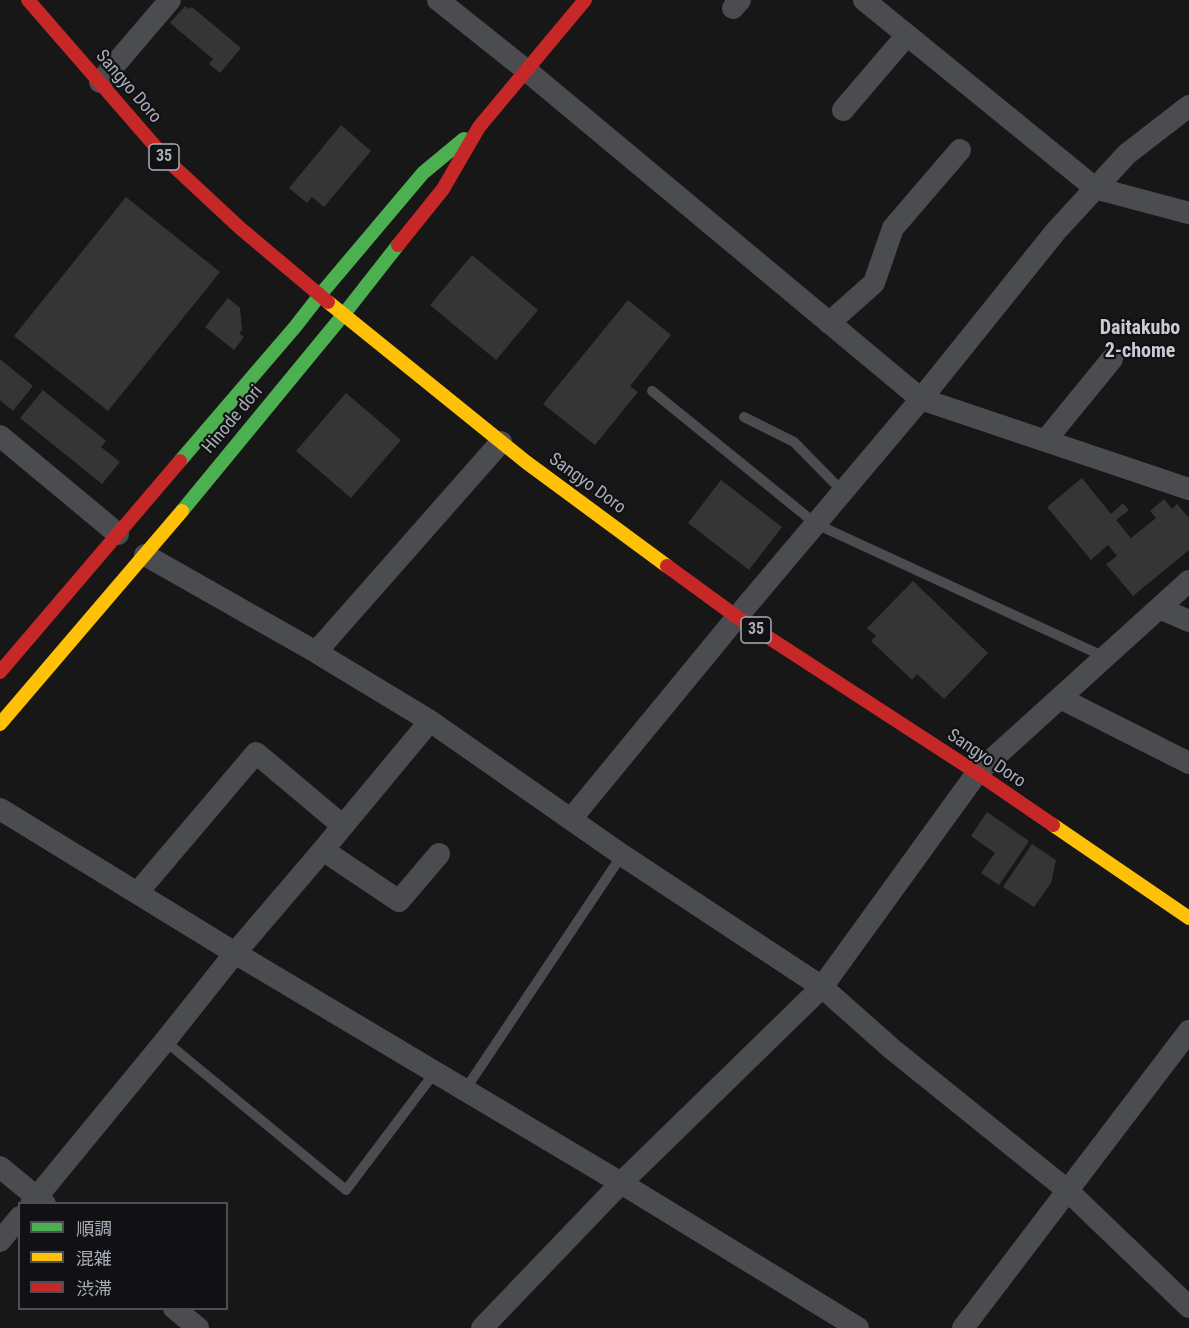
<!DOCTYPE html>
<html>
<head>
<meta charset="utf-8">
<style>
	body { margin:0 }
	#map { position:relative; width:1189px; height:1328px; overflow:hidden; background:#171717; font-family:"Roboto Condensed","Noto Sans JP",sans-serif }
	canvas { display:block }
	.legend { position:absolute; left:18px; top:1202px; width:210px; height:108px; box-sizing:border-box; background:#111113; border:2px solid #4d4f55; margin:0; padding:8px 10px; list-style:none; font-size:18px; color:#a8adb8 }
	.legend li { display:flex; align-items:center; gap:12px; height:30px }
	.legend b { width:30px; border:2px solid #4d4f55 }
</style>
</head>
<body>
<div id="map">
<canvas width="1189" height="1328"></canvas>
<ul class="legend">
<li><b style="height:8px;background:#4caf50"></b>順調</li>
<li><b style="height:8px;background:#ffc107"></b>混雑</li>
<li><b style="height:8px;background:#c62828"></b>渋滞</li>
</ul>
</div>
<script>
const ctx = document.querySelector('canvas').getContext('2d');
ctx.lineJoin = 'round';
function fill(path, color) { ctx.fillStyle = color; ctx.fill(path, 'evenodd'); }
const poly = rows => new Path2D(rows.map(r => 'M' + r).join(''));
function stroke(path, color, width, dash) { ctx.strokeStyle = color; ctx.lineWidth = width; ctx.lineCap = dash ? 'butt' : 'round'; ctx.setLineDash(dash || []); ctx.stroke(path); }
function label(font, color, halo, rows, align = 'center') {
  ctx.font = font + ' "Roboto Condensed",sans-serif'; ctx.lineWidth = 4.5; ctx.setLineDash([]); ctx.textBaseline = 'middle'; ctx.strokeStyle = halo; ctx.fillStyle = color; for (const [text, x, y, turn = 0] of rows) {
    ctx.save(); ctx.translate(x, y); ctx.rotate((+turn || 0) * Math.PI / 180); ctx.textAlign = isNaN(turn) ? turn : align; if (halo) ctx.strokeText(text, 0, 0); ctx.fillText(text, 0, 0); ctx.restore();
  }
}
fill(poly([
	[185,6,189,9,192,7,241,48,220,73,209,64,213,59,170,23],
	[341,125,371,151,324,207,312,197,307,203,289,188],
	[126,197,220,272,108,411,14,336],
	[472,255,538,310,496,360,430,305],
	[228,298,240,308,242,330,239,333,244,337,234,350,205,327],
	[628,300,671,335,630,386,638,392,595,445,543,404],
	[0,359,33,386,13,411,0,400],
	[43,390,106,441,101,447,120,462,102,484,20,418],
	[346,393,401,440,351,498,296,451],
	[1082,478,1111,514,1123,503,1129,510,1116,520,1131,538,1156,518,1150,511,1164,499,1172,509,1177,504,1189,518,1189,550,1133,596,1106,564,1117,556,1108,545,1091,560,1047,507],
	[721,480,782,527,749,570,688,523],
	[913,581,988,653,944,699,917,674,912,680,871,641,876,636,867,628],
	[987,812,1029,841,999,885,981,873,995,853,971,836],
	[1032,844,1056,860,1051,883,1034,907,1003,887]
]), '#353536');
stroke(poly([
	[652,391,816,524,1105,657],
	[744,417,794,442,843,492],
	[165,1041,346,1190,435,1072],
	[465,1090,622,855]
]), '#4b4c50', 10);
stroke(poly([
	[438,0,526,70,921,399,1189,489],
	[864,0,1095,188,1189,213],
	[733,8,740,0],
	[100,82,170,0],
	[843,110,907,35],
	[829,323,874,283,893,228,960,150],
	[0,436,118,534],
	[1045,441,1112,359],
	[145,555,316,652,430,721,622,855,822,987,892,1049,1067,1190,1189,1307],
	[1159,608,1189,621],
	[316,652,501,442],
	[1060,698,1189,763],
	[0,809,235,953,621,1183,858,1328],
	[571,819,737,617,921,399,1056,231,1127,154,1189,106],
	[323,850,399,901,439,854],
	[138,892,256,753,343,826],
	[0,1167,45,1204],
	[31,1204,165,1041,235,953,323,850,430,721],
	[0,1241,20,1217],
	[174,1308,198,1328],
	[482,1328,621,1183,822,987,977,773,1189,581],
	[963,1328,1189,1031]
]), '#4b4c50', 22);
stroke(poly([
	[180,461,295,327,320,295,423,173,464,139],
	[182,511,344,314,398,245]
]), '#4caf50', 14);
stroke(poly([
	[328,302,526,462,667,566],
	[0,724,182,511],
	[1053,825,1189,918]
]), '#ffc107', 14);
stroke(poly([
	[28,0,168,161,240,228,328,302],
	[398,245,443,189,479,127,585,0],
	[667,566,737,617,977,773,1053,825],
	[0,672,180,461]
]), '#c62828', 14);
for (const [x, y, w] of [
	[164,157,30],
	[756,630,30]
]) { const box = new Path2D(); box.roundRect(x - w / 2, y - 13, w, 26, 4.5); ctx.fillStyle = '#111113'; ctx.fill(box); stroke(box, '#a8adb8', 1.5); }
label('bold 16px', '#a8adb8', null, [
	["35",164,157],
	["35",756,630]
]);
label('18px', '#a8adb8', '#111113', [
	["Sangyo Doro",128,87,49],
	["Hinode dori",233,420,-50],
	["Sangyo Doro",587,484,36],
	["Sangyo Doro",986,759,34]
]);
label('bold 20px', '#c9ccd4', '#111113', [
	["Daitakubo",1140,329],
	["2-chome",1140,352]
]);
</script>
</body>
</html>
